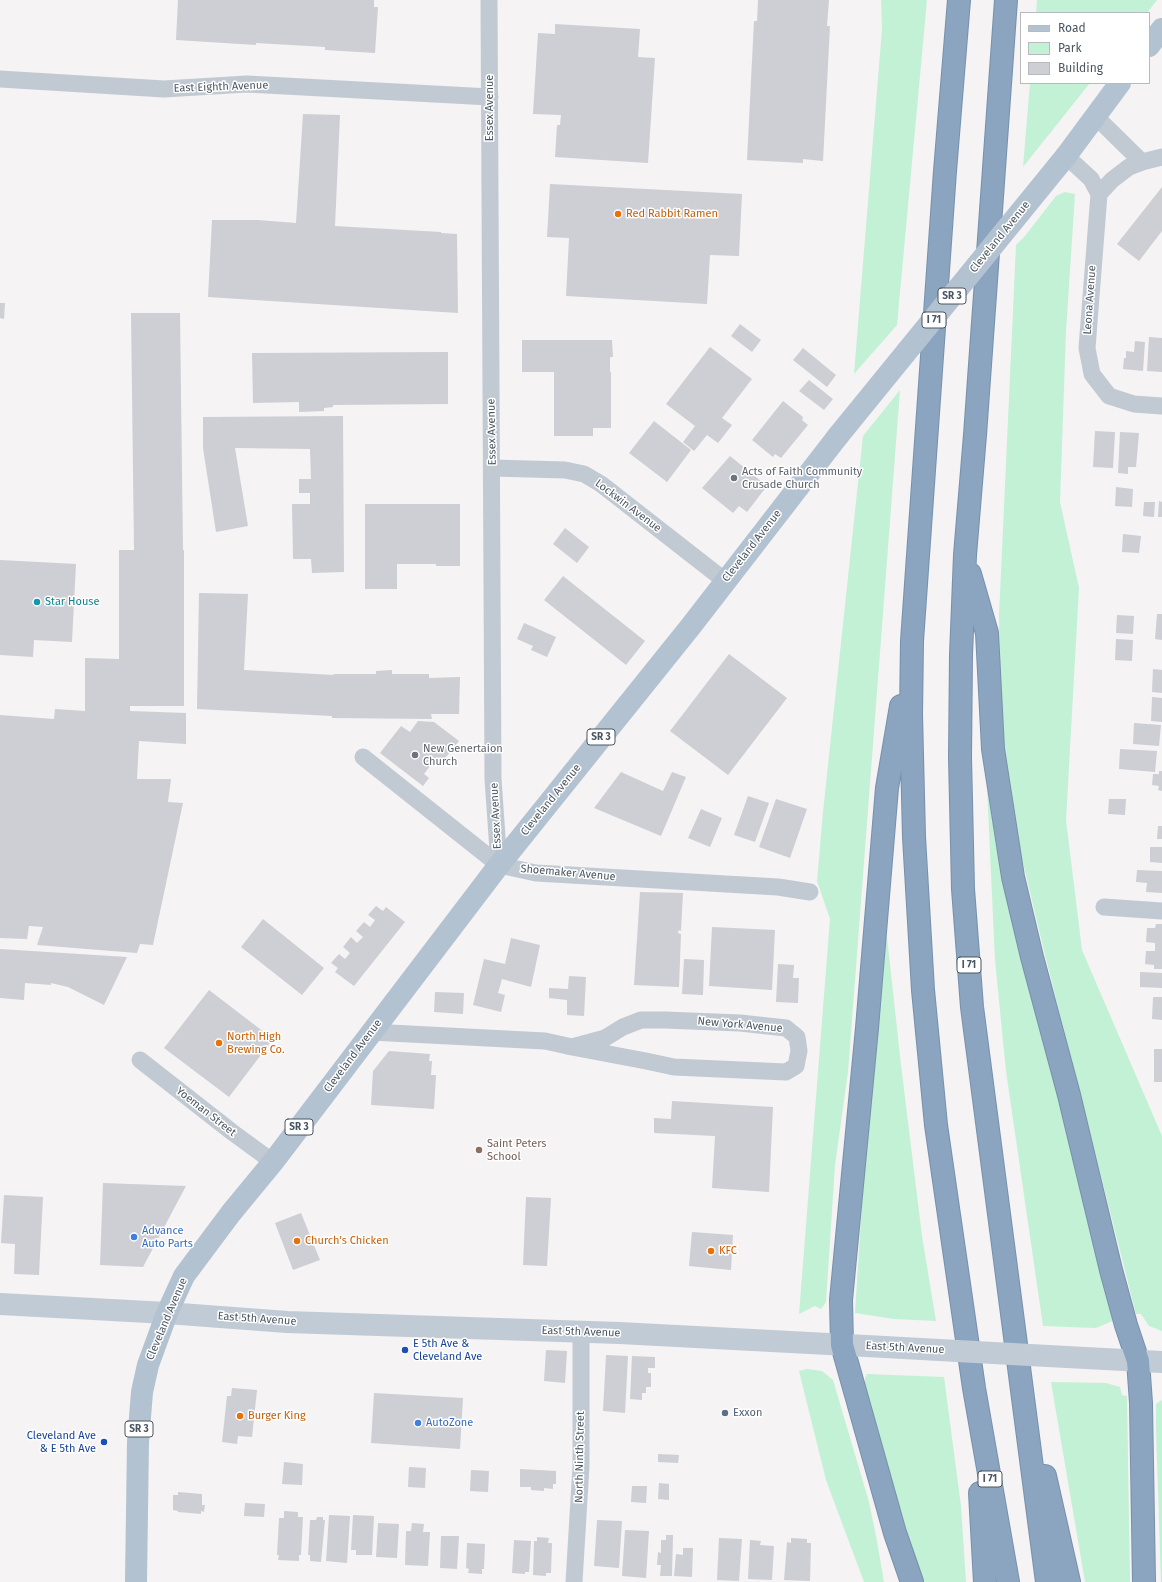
<!DOCTYPE html>
<html>
<head>
<meta charset="utf-8">
<style>
	body { margin:0 }
	#map { position:relative; width:1162px; height:1582px; overflow:hidden; background:#f5f3f3; font-family:"Fira Sans",sans-serif }
	canvas { display:block }
	.legend { position:absolute; left:1020px; top:12px; width:130px; height:72px; box-sizing:border-box; background:#fff; border:1px solid #b7bbc0; margin:0; padding:5px 7px; list-style:none; font-size:12px; color:#4a5661 }
	.legend li { display:flex; align-items:center; gap:8px; height:20px }
	.legend b { width:20px; border:1px solid #b7bbc0 }
</style>
</head>
<body>
<div id="map">
<canvas width="1162" height="1582"></canvas>
<ul class="legend">
<li><b style="height:5px;background:#b3c2d1"></b>Road</li>
<li><b style="height:11px;background:#c3f1d5"></b>Park</li>
<li><b style="height:11px;background:#cdcfd5"></b>Building</li>
</ul>
</div>
<script>
const ctx = document.querySelector('canvas').getContext('2d');
ctx.lineJoin = 'round';
function fill(path, color) { ctx.fillStyle = color; ctx.fill(path, 'evenodd'); }
const poly = rows => new Path2D(rows.map(r => 'M' + r).join(''));
function stroke(path, color, width, dash) { ctx.strokeStyle = color; ctx.lineWidth = width; ctx.lineCap = dash ? 'butt' : 'round'; ctx.setLineDash(dash || []); ctx.stroke(path); }
function label(font, color, halo, rows, align = 'center') {
  ctx.font = font + ' "Fira Sans",sans-serif'; ctx.lineWidth = 3; ctx.setLineDash([]); ctx.textBaseline = 'middle'; ctx.strokeStyle = halo; ctx.fillStyle = color; for (const [text, x, y, turn = 0] of rows) {
    ctx.save(); ctx.translate(x, y); ctx.rotate((+turn || 0) * Math.PI / 180); ctx.textAlign = isNaN(turn) ? turn : align; if (halo) ctx.strokeText(text, 0, 0); ctx.fillText(text, 0, 0); ctx.restore();
  }
}
fill(poly([
	[881,0,927,0,897,325,854,374,882,29],
	[1037,0,1157,0,1147,13,1036,13],
	[1030,83,1090,83,1023,167],
	[1065,192,1075,194,1066,332,1060,502,1079,588,1066,820,1082,950,1162,1136,1162,1331,1149,1326,1141,1314,1136,1314,1045,955,1015,829,1007,787,1000,700,999,616,1016,245,1025,236,1056,196],
	[900,390,848,1072,835,1165,826,1302,821,1309,815,1306,799,1314,830,919,817,881,823,812,863,436],
	[987,787,995,838,1002,874,1115,1320,1096,1328,1043,1326,1006,1071,995,960],
	[887,937,901,1065,922,1236,936,1321,894,1319,855,1313,867,1124,882,938],
	[807,1369,822,1371,833,1380,869,1502,877,1541,884,1582,864,1582,826,1480,799,1371],
	[867,1374,944,1377,961,1506,966,1582,922,1582,865,1388,865,1378],
	[1051,1382,1106,1383,1120,1387,1122,1395,1127,1396,1130,1582,1085,1582],
	[1162,1400,1162,1582,1161,1582,1156,1430,1156,1404]
]), '#c3f1d5');
fill(poly([
	[178,0,374,0,374,7,378,7,375,53,325,50,325,47,256,43,256,45,176,40],
	[758,0,829,0,827,26,830,26,823,161,803,159,803,163,747,160,754,21,757,21],
	[555,24,640,29,638,57,655,58,648,163,555,157,557,125,560,125,561,115,533,114,538,33,555,34],
	[303,114,340,115,335,226,441,232,441,233,457,234,458,313,208,297,212,220,258,220,296,223],
	[550,184,742,194,739,256,710,255,707,304,566,296,569,238,547,237],
	[1162,187,1162,231,1139,261,1117,244],
	[0,303,5,303,4,319,0,318],
	[131,313,180,313,183,550,184,550,184,706,130,706,130,711,186,713,186,744,139,741,137,779,171,779,168,802,183,803,153,945,140,944,137,953,37,945,43,927,29,926,27,939,0,938,0,715,54,719,55,709,85,711,85,658,119,659,119,550,134,550],
	[740,324,761,340,752,352,731,336],
	[1149,337,1162,338,1162,372,1147,371],
	[522,340,612,340,613,357,610,357,610,372,611,372,611,428,593,428,593,436,554,436,554,372,522,372],
	[1135,341,1145,342,1143,371,1123,369,1124,358,1126,358,1126,351,1134,352],
	[710,347,752,379,722,418,732,425,718,443,707,435,694,451,683,442,695,426,666,404],
	[803,348,836,375,827,387,793,360],
	[448,352,448,404,333,405,333,407,324,408,324,411,299,412,299,402,253,403,252,353],
	[809,380,833,399,824,410,799,391],
	[783,401,803,417,802,420,808,425,781,458,775,454,773,457,752,440],
	[343,416,344,572,312,573,311,559,293,559,292,504,310,504,310,493,299,493,299,479,311,479,310,449,235,448,248,526,216,532,203,448,203,417],
	[654,421,691,450,667,482,629,453],
	[1095,431,1115,432,1113,468,1093,467],
	[1120,432,1139,433,1136,467,1128,467,1128,474,1118,473],
	[730,456,767,486,747,512,739,506,733,513,702,488],
	[1116,487,1133,489,1132,507,1115,506],
	[1159,501,1162,502,1162,517,1158,517],
	[1144,502,1155,502,1154,517,1143,516],
	[365,504,460,504,460,566,436,566,436,564,397,564,397,589,365,589],
	[565,528,589,547,577,563,553,544],
	[1123,534,1141,536,1139,553,1122,552],
	[0,560,76,564,72,642,34,640,33,657,0,655],
	[563,576,645,641,626,665,544,600],
	[199,593,248,594,244,670,334,675,333,674,376,674,376,671,392,670,392,674,429,674,429,678,460,677,459,714,431,714,432,719,332,718,332,716,197,709],
	[1157,614,1162,614,1162,640,1155,639],
	[1117,615,1134,616,1133,634,1116,633],
	[524,623,556,637,547,657,531,650,533,646,517,639],
	[1116,639,1133,640,1132,661,1115,660],
	[729,654,787,698,728,775,670,731],
	[1153,669,1162,670,1162,693,1152,692],
	[1152,697,1162,698,1162,722,1151,721],
	[418,721,434,722,459,741,442,762,436,758,424,774,429,778,423,786,380,753,401,726,410,732],
	[1134,723,1161,725,1159,746,1133,744],
	[1120,749,1157,751,1155,772,1119,769],
	[1159,771,1162,771,1162,791,1158,790,1159,786,1152,785,1153,774,1159,774],
	[621,772,663,791,672,772,686,777,661,836,594,808],
	[748,796,769,803,755,842,734,835],
	[776,799,807,809,790,858,759,847],
	[1109,799,1126,799,1125,815,1108,814],
	[701,809,722,818,710,847,688,838],
	[1158,826,1162,826,1162,839,1157,839],
	[1150,847,1162,847,1162,863,1150,862],
	[1137,870,1162,871,1162,893,1146,892,1147,883,1136,882],
	[640,892,683,893,681,931,679,930,678,932,678,933,681,934,679,987,634,985],
	[376,906,383,911,386,907,405,922,354,986,335,972,338,968,331,963,339,954,345,959,350,953,343,947,351,937,357,943,363,937,356,931,364,922,370,927,375,920,368,915],
	[263,919,324,968,302,995,241,947],
	[1156,924,1162,924,1162,969,1154,969,1154,965,1145,964,1146,951,1155,951,1155,943,1146,942,1147,928,1155,928],
	[712,927,775,930,772,990,709,986],
	[511,938,540,945,531,987,502,979,498,993,505,995,501,1012,473,1005,484,959,505,964],
	[0,949,127,957,104,1005,68,987,51,983,51,985,25,983,24,1000,0,998],
	[684,959,704,960,703,995,682,994],
	[778,964,794,965,793,978,799,978,798,1003,776,1002],
	[1140,972,1162,973,1162,988,1140,987],
	[569,976,586,977,584,1016,567,1015,567,1000,549,998,549,988,568,989],
	[209,990,273,1039,229,1097,164,1048],
	[435,992,464,993,463,1014,434,1012],
	[1153,997,1162,997,1162,1020,1152,1019],
	[1154,1049,1162,1049,1162,1082,1154,1082],
	[389,1051,430,1054,429,1061,432,1061,431,1075,436,1075,434,1109,371,1105,373,1071],
	[672,1101,773,1107,769,1192,712,1188,715,1136,654,1133,654,1118,671,1119],
	[103,1183,186,1186,143,1267,100,1265],
	[4,1195,43,1197,39,1275,14,1274,15,1244,1,1243],
	[526,1197,551,1198,547,1266,523,1265],
	[301,1213,320,1260,293,1270,275,1223],
	[692,1232,733,1235,731,1270,689,1266],
	[546,1350,567,1351,565,1383,544,1381],
	[606,1355,628,1356,625,1413,603,1411],
	[632,1356,655,1357,655,1368,648,1368,648,1373,651,1373,651,1387,646,1387,646,1393,642,1393,642,1400,630,1399],
	[232,1388,257,1390,252,1437,238,1436,237,1444,222,1442,227,1396,231,1396],
	[374,1393,463,1398,460,1449,371,1443],
	[658,1454,679,1455,678,1463,658,1462],
	[284,1462,303,1464,302,1485,282,1484],
	[409,1467,426,1468,425,1488,408,1487],
	[520,1469,556,1471,556,1484,553,1484,553,1489,544,1488,544,1491,531,1490,531,1487,520,1487],
	[471,1470,489,1471,488,1492,470,1491],
	[659,1483,669,1484,669,1500,658,1499],
	[632,1486,647,1486,646,1503,631,1502],
	[178,1492,202,1494,202,1505,205,1505,204,1512,201,1511,201,1514,178,1512,178,1511,173,1510,173,1495,178,1495],
	[245,1503,265,1504,264,1517,244,1516],
	[284,1511,298,1512,298,1517,303,1517,301,1555,299,1555,299,1561,278,1560,279,1555,277,1555,279,1518,284,1518],
	[329,1515,350,1516,347,1563,326,1561],
	[353,1515,374,1516,372,1555,356,1555,356,1550,351,1550],
	[317,1517,323,1517,323,1520,325,1520,321,1562,310,1561,310,1555,308,1555,310,1520,316,1520],
	[597,1520,622,1521,619,1568,594,1566],
	[378,1523,399,1524,397,1558,376,1557],
	[412,1523,424,1524,423,1532,430,1532,428,1566,405,1565,406,1531,411,1531],
	[625,1530,649,1531,646,1578,622,1576],
	[666,1535,673,1535,672,1576,660,1576,661,1565,657,1565,658,1552,661,1553,661,1540,666,1540],
	[441,1536,459,1536,457,1569,440,1568],
	[537,1537,549,1538,548,1543,552,1543,551,1573,546,1573,546,1576,533,1575,534,1541,537,1541],
	[719,1538,742,1539,739,1581,717,1580],
	[791,1538,807,1539,807,1543,811,1543,810,1581,784,1580,787,1542,791,1543],
	[514,1540,531,1541,529,1572,525,1572,525,1574,512,1573],
	[750,1540,761,1541,760,1545,774,1546,772,1580,748,1579],
	[467,1543,485,1544,484,1569,482,1569,482,1574,468,1573,469,1569,466,1568],
	[683,1548,693,1548,692,1577,674,1576,676,1554,683,1555]
]), '#cdcfd5');
const highway = poly([
	[959,0,945,171,912,641,911,714,914,837,923,990,936,1125,974,1388,1008,1582],
	[1006,0,975,435,965,555,961,655,960,757,963,889,972,1007,1047,1582],
	[970,574,987,633,993,749,1013,877,1032,957,1069,1095,1111,1270,1126,1325,1138,1361,1141,1403,1144,1582],
	[901,706,887,788,867,1028,841,1300,842,1345,895,1533,912,1582],
	[1045,1476,1069,1582],
	[980,1493,985,1582]
]);
stroke(highway, '#7690ad', 24);
stroke(poly([
	[489,0,493,779,499,865],
	[0,79,164,89,247,84,490,97],
	[1095,116,1142,162,1162,157],
	[1066,156,1091,179,1099,194,1087,348,1092,374,1109,396,1134,404,1162,406],
	[1099,194,1112,180,1129,167,1142,162],
	[492,468,565,470,584,474,601,484,724,580],
	[363,757,499,865,536,873,778,887,810,892],
	[1104,907,1162,911],
	[371,1032,545,1041,572,1047,646,1061,674,1067,786,1072,796,1066,799,1051,797,1037,786,1028,740,1023,665,1020,641,1020,623,1027,605,1038,572,1047],
	[140,1060,232,1132,273,1162],
	[574,1582,581,1466,581,1332]
]), '#c1cad2', 17);
stroke(poly([
	[0,1304,167,1313,287,1322,620,1333,885,1347],
	[1048,1356,1162,1362]
]), '#c1cbd6', 22);
stroke(poly([
	[1149,46,1162,29],
	[1066,156,1120,83],
	[136,1582,138,1442,142,1392,148,1365,167,1313,184,1276,231,1213,273,1162,499,865,691,626,838,436]
]), '#b3c2d1', 22);
stroke(highway, '#8ba5c1', 22);
stroke(poly([
	[885,1347,1048,1356]
]), '#c1cbd6', 22);
stroke(poly([
	[838,436,1066,156]
]), '#b3c2d1', 22);
for (const [x, y, r, color] of [
	[618,214,4,"#e8710a"],
	[734,478,4,"#6b7280"],
	[37,602,4,"#0f9aa8"],
	[415,755,4,"#6b7280"],
	[219,1043,4,"#e8710a"],
	[479,1150,4,"#8d6e63"],
	[134,1237,4,"#3f7fe0"],
	[297,1241,4,"#e8710a"],
	[711,1251,4,"#e8710a"],
	[405,1350,4,"#1a4fb4"],
	[725,1413,4,"#5c6f8a"],
	[240,1416,4,"#e8710a"],
	[418,1423,4,"#3f7fe0"],
	[104,1442,4,"#1a4fb4"]
]) { const dot = new Path2D(); dot.arc(x, y, r, 0, 2 * Math.PI); ctx.fillStyle = color; ctx.fill(dot); stroke(dot, '#fff', 1.5); }
for (const [x, y, w] of [
	[952,296,28],
	[934,320,24],
	[601,737,28],
	[969,965,24],
	[299,1127,28],
	[139,1429,28],
	[990,1479,24]
]) { const box = new Path2D(); box.roundRect(x - w / 2, y - 8, w, 16, 3); ctx.fillStyle = '#fff'; ctx.fill(box); stroke(box, '#4a5661', 1); }
label('bold 10px', '#4a5661', null, [
	["SR 3",952,296],
	["I 71",934,320],
	["SR 3",601,737],
	["I 71",969,965],
	["SR 3",299,1127],
	["SR 3",139,1429],
	["I 71",990,1479]
]);
label('11px', '#4a5661', '#fff', [
	["East Eighth Avenue",221,87,-2],
	["Essex Avenue",490,108,-90],
	["Cleveland Avenue",1000,237,-51],
	["Leona Avenue",1090,300,-86],
	["Essex Avenue",492,432,-91],
	["Lockwin Avenue",628,506,37],
	["Cleveland Avenue",752,546,-52],
	["Cleveland Avenue",551,800,-51],
	["Essex Avenue",496,816,-93],
	["Shoemaker Avenue",568,873,5],
	["New York Avenue",740,1025,5],
	["Cleveland Avenue",353,1056,-53],
	["Yoeman Street",206,1112,38],
	["Cleveland Avenue",167,1319,-67],
	["East 5th Avenue",257,1319,4],
	["East 5th Avenue",581,1332,2],
	["East 5th Avenue",905,1348,3],
	["North Ninth Street",580,1457,-89]
]);
label('11px', '#c56008', '#fff', [
	["Red Rabbit Ramen",626,214],
	["North High",227,1037],
	["Brewing Co.",227,1050],
	["Church's Chicken",305,1241],
	["KFC",719,1251],
	["Burger King",248,1416]
], 'left');
label('11px', '#5b616d', '#fff', [
	["Acts of Faith Community",742,472],
	["Crusade Church",742,485],
	["New Genertaion",423,749],
	["Church",423,762]
], 'left');
label('11px', '#0d838f', '#fff', [
	["Star House",45,602]
], 'left');
label('11px', '#785e54', '#fff', [
	["Saint Peters",487,1144],
	["School",487,1157]
], 'left');
label('11px', '#366cbe', '#fff', [
	["Advance",142,1231],
	["Auto Parts",142,1244],
	["AutoZone",426,1423]
], 'left');
label('11px', '#164399', '#fff', [
	["E 5th Ave &",413,1344],
	["Cleveland Ave",413,1357],
	["Cleveland Ave",96,1436,"right"],
	["& E 5th Ave",96,1449,"right"]
], 'left');
label('11px', '#4e5e75', '#fff', [
	["Exxon",733,1413]
], 'left');
</script>
</body>
</html>
